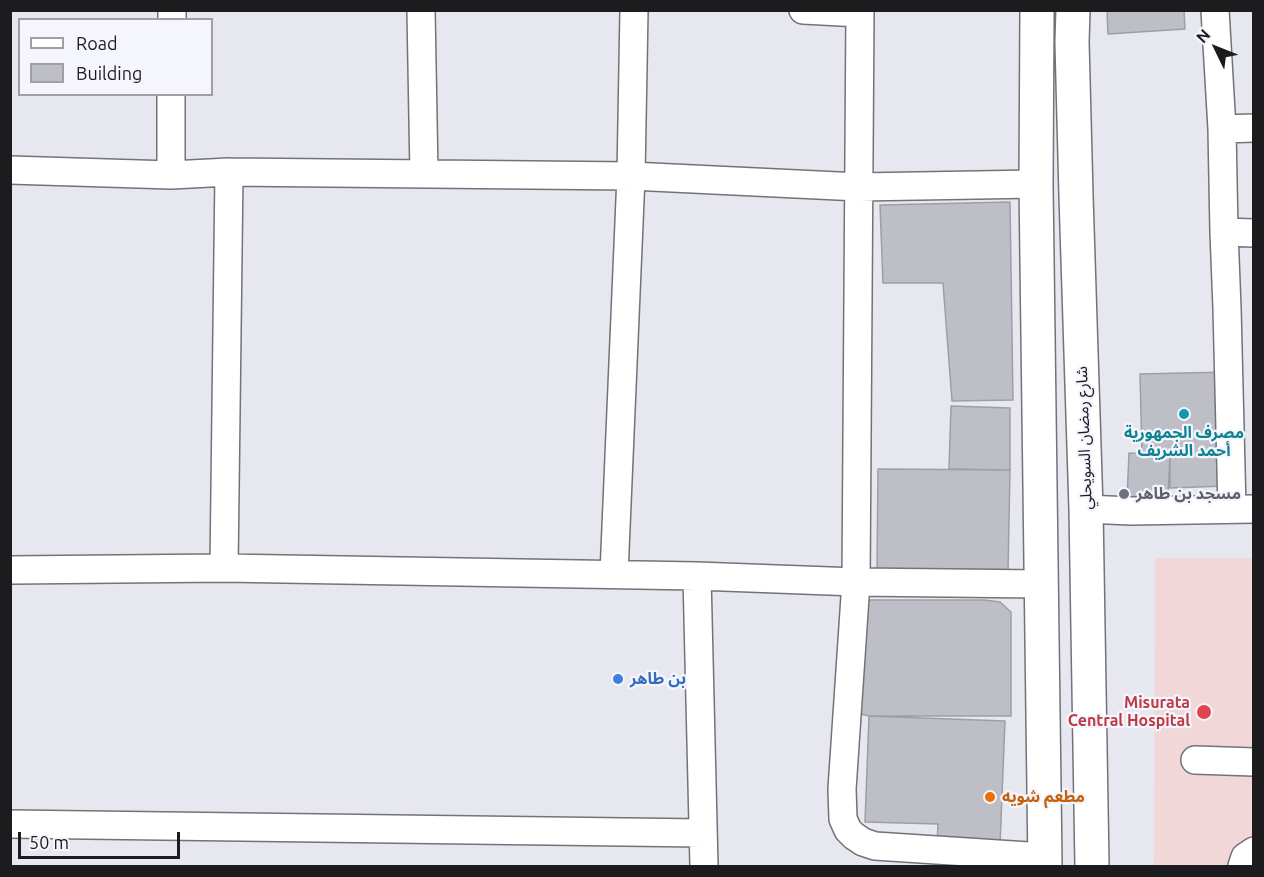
<!DOCTYPE html>
<html>
<head>
<meta charset="utf-8">
<style>
	body { margin:0 }
	#map { position:relative; width:1264px; height:877px; overflow:hidden; background:#e7e7f0; font-family:Ubuntu,sans-serif }
	canvas { display:block }
	.frame { position:absolute; inset:0; border:12px solid #1c1c1f; pointer-events:none }
	.legend { position:absolute; left:18px; top:18px; width:195px; height:78px; box-sizing:border-box; background:#f5f5fd; border:2px solid #9e9ea4; margin:0; padding:8px 10px; list-style:none; font-size:18px; color:#1c1c1f }
	.legend li { display:flex; align-items:center; gap:12px; height:30px }
	.legend b { width:30px; border:2px solid #9e9ea4 }
	.north { position:absolute; left:1186px; top:18px; width:60px; height:60px; -webkit-text-stroke:4px #f5f5fd; paint-order:stroke; rotate:313deg; font-size:16px; font-weight:700; line-height:24px; text-align:center; color:#1c1c1f }
	.north::after { content:''; display:block; margin:auto; width:21px; height:27px; background:#1c1c1f; clip-path:polygon(50% 0,100% 100%,50% 72%,0 100%) }
	.scale { position:absolute; left:18px; top:832px; width:162px; height:27px; box-sizing:border-box; border:3px solid #1c1c1f; border-top:0; padding-left:8px; font-size:18px; line-height:21px; white-space:nowrap; color:#1c1c1f; -webkit-text-stroke:4px #f5f5fd; paint-order:stroke }
</style>
</head>
<body>
<div id="map">
<canvas width="1264" height="877"></canvas>
<div class="frame"></div>
<ul class="legend">
<li><b style="height:8px;background:#fff"></b>Road</li>
<li><b style="height:16px;background:#bebec6"></b>Building</li>
</ul>
<div class="north">N</div>
<div class="scale">50 m</div>
</div>
<script>
const ctx = document.querySelector('canvas').getContext('2d');
ctx.lineJoin = 'round';
function fill(path, color) { ctx.fillStyle = color; ctx.fill(path, 'evenodd'); }
const poly = rows => new Path2D(rows.map(r => 'M' + r).join(''));
function stroke(path, color, width, dash) { ctx.strokeStyle = color; ctx.lineWidth = width; ctx.lineCap = dash ? 'butt' : 'round'; ctx.setLineDash(dash || []); ctx.stroke(path); }
function label(font, color, halo, rows, align = 'center') {
  ctx.font = font + ' Ubuntu,"Noto Sans Arabic",sans-serif'; ctx.lineWidth = 4.5; ctx.setLineDash([]); ctx.textBaseline = 'middle'; ctx.strokeStyle = halo; ctx.fillStyle = color; for (const [text, x, y, turn = 0] of rows) {
    ctx.save(); ctx.translate(x, y); ctx.rotate((+turn || 0) * Math.PI / 180); ctx.textAlign = isNaN(turn) ? turn : align; if (halo) ctx.strokeText(text, 0, 0); ctx.fillText(text, 0, 0); ctx.restore();
  }
}
fill(poly([
	[1155,558,1253,558,1253,866,1154,866]
]), '#f2d7d9');
const building = poly([
	[1107,10,1184,10,1185,29,1108,34,1107,10],
	[1010,202,1013,400,952,401,943,283,883,283,880,205,1010,202],
	[1227,372,1226,486,1170,488,1170,454,1142,454,1140,374,1227,372],
	[951,406,1010,408,1010,470,949,469,951,406],
	[1129,453,1170,454,1168,497,1127,499,1129,453],
	[878,469,1010,470,1008,571,877,569,878,469],
	[862,600,985,600,1000,602,1011,612,1011,716,869,716,861,714,862,600],
	[869,716,1005,721,1000,845,937,843,938,824,865,822,869,716],
	[1005,863,1005,866,924,866,1005,863]
]);
fill(building, '#bebec6');
stroke(building, '#9e9ea5', 1.5);
const minor = poly([
	[421,10,424,174],
	[803,10,860,13],
	[860,10,856,582,842,789,843,819,848,830,854,836,863,842,875,846,1044,857],
	[1215,10,1222,129,1224,232,1227,308,1232,509],
	[172,20,172,10],
	[1222,129,1254,128],
	[10,170,171,175,229,172,631,176,859,187,1036,184],
	[171,175,171,94],
	[1224,232,1254,233],
	[1086,509,1131,511,1254,509],
	[224,568,229,172],
	[10,570,224,568,697,576,856,582,1041,584],
	[614,574,631,176,634,10],
	[697,576,704,866],
	[1195,760,1254,762],
	[10,824,702,833],
	[1242,866,1245,857,1254,851]
]);
const major = poly([
	[1037,10,1036,184,1045,866],
	[1073,10,1072,42,1076,196,1086,509,1092,866]
]);
stroke(minor, '#727279', 30);
stroke(major, '#727279', 36);
stroke(minor, '#fff', 27);
stroke(major, '#fff', 33);
for (const [x, y, r, color] of [
	[1184,414,6,"#0f9aa8"],
	[1124,494,6,"#6b7280"],
	[618,679,6,"#3f7fe0"],
	[1204,712,8,"#e0444e"],
	[990,797,6,"#e8710a"]
]) { const dot = new Path2D(); dot.arc(x, y, r, 0, 2 * Math.PI); ctx.fillStyle = color; ctx.fill(dot); stroke(dot, '#f5f5fd', 2); }
label('bold 16px', '#0d838f', '#f5f5fd', [
	["مصرف الجمهورية",1184,433],
	["أحمد الشريف",1184,451]
]);
label('16px', '#1c1c1f', '#f5f5fd', [
	["شارع رمضان السويحلي",1084,438,-92]
]);
label('bold 16px', '#5b616d', '#f5f5fd', [
	["مسجد بن طاهر",1136,494]
], 'left');
label('bold 16px', '#366cbe', '#f5f5fd', [
	["بن طاهر",630,679]
], 'left');
label('bold 16px', '#be3a42', '#f5f5fd', [
	["Misurata",1190,703],
	["Central Hospital",1190,721]
], 'right');
label('bold 16px', '#c56008', '#f5f5fd', [
	["مطعم شويه",1002,797]
], 'left');
</script>
</body>
</html>
